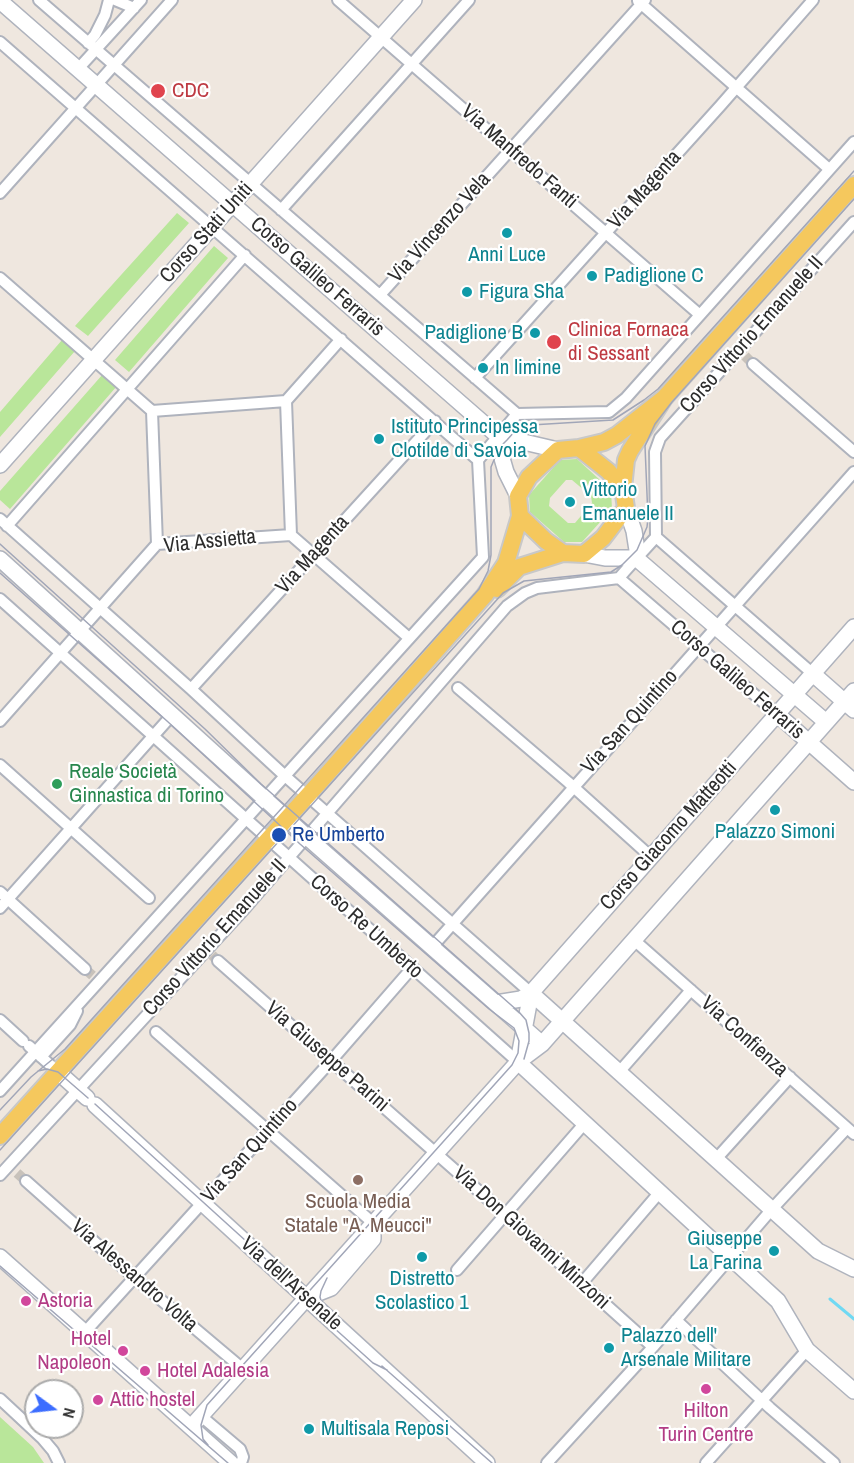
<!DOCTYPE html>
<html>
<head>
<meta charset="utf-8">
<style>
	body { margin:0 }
	#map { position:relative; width:854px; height:1463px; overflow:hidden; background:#efe7df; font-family:"Archivo Narrow",sans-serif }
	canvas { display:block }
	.north { position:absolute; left:24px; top:1379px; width:60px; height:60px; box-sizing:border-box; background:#fff; border:2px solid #ababab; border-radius:50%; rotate:105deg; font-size:16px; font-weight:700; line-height:24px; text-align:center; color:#2d2d2d }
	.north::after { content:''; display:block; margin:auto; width:21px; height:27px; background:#3c6dff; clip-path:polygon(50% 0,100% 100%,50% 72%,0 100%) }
</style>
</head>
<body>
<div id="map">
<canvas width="854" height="1463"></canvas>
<div class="north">N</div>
</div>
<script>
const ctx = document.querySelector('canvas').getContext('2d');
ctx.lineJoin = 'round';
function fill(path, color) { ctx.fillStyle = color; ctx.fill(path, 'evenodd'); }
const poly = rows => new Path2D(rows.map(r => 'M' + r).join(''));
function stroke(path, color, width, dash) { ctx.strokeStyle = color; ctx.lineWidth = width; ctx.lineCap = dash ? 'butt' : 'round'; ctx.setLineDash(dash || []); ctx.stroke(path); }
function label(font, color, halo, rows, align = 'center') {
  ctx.font = font + ' "Archivo Narrow",sans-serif'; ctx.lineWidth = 4.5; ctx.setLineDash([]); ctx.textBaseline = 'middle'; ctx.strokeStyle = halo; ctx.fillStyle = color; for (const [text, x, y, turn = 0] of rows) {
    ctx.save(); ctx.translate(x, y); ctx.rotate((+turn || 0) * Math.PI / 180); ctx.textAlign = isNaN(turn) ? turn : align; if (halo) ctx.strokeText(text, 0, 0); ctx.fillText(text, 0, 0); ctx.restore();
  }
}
fill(poly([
	[177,213,189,223,88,336,75,326],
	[214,246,228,258,129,372,115,360],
	[62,340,75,351,0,437,0,412],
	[103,374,117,386,10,509,0,500,0,491],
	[577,459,611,490,612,509,582,542,564,542,530,512,529,495,560,460],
	[566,480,572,480,591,496,592,503,575,523,568,523,549,506,550,498],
	[0,1417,33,1447,44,1463,0,1463]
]), '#b9e69a');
stroke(poly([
	[830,1299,854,1319]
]), '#70d9f3', 3);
stroke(poly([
	[745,356,753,364],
	[212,955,218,961],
	[85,969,93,976],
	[17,1173,26,1181]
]), '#c8c2bb', 10, [10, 5]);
const street = poly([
	[39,0,517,414],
	[115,0,134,8],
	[338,0,700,315],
	[638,1,829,169],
	[0,42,478,460],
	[88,43,95,35,105,15,109,0],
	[78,69,141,0],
	[0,193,172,0],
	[281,210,469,0],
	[0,278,152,411],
	[380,295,645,0],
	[753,364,854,452],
	[475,378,721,105,813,0],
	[286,401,291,535],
	[152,411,286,401,341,339],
	[152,411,157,544],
	[0,519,191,689,285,776,531,993],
	[7,526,245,255],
	[291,535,409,638],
	[656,537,812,673],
	[619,578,777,714],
	[0,599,518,1062],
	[458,688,568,782,650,856],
	[191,689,435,421],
	[0,721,157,544,291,535],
	[0,765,149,898],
	[0,892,85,969],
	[0,908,172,715],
	[634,940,854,1134],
	[432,947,854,472],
	[218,961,515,1223,653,1347],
	[0,1020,23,1041],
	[156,1032,373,1223],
	[29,1046,58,1072],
	[41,1057,70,1025,77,1011],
	[620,1071,691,990],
	[0,1091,483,557,478,460,517,414,609,412,626,398,854,142],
	[717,1158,790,1077],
	[0,1175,246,907,507,606,525,593,537,588,619,578,626,570,656,537,655,452,660,438,854,222],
	[26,1181,135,1278,243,1369],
	[457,1270,584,1124],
	[582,1283,659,1193],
	[676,1320,770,1408,834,1463],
	[85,1332,331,1061,412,968],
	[0,1399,42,1438,53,1451,59,1463],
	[201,1416,240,1449,243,1457,241,1463],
	[547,1463,653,1347,772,1209,847,1128],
	[706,1463,807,1350]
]);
const secondary = poly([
	[0,1,498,436,558,450],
	[498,436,499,448,506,472,518,496],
	[0,465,414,0],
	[626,508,634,531,637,550,636,558],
	[584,554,605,558,636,558,826,722],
	[0,559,307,837,542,1044],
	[812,673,854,710],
	[777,714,854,782],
	[531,993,818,1251,854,1269],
	[496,1003,521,999,531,993],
	[518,1062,531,993,854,627],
	[518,1062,778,1301,807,1350,854,1391],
	[58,1072,87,1098],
	[95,1105,487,1463],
	[0,1257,231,1463],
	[308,1297,331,1288,373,1239,373,1223],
	[191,1427,518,1062,542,1044,854,691]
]);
const primary = poly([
	[579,448,608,471,623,488,626,508,603,538,584,554,563,553,546,541,520,516,518,496,529,477,558,450,579,448,604,442,617,435,664,398],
	[623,488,626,460,630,451,664,398,854,185],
	[497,589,519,567,563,553],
	[0,1136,320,782,485,595,506,563,520,516]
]);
stroke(street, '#afb3bd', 14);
stroke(secondary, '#afb3bd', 18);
stroke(primary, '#c8c8c8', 20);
stroke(street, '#fff', 10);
stroke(secondary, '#fff', 15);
stroke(primary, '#f5c85d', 16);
stroke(poly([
	[0,544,205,729,261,784,519,1012,526,1020,529,1033,529,1041,524,1059],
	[0,573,167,721,300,844,489,1009,514,1028,519,1041,518,1053,512,1065,207,1405,201,1425,203,1439,208,1445],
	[38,1071,47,1069,58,1072,88,1098],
	[95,1104,311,1300],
	[0,1110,31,1077,65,1049,479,589,488,571,491,555,491,467,499,448,507,440,515,431,531,425,613,420,644,400,658,389,854,171],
	[0,1150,503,593,524,581,611,572,622,565,637,550,647,527,648,518,645,446,655,424,672,402,854,199],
	[0,1266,228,1463],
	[327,1278,321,1291,320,1297,326,1318,333,1327,373,1363,387,1370],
	[382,1366,492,1463]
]), '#a1a6b8', 1.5);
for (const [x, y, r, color] of [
	[158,91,8,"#e0444e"],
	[507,233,6,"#0f9aa8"],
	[592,276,6,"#0f9aa8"],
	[467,292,6,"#0f9aa8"],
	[535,333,6,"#0f9aa8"],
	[554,342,8,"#e0444e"],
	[483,368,6,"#0f9aa8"],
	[379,439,6,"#0f9aa8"],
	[570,502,6,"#0f9aa8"],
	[57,784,6,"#2e9e5b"],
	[775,810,6,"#0f9aa8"],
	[279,835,8,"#1a4fb4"],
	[358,1180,6,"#8d6e63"],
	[774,1251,6,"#0f9aa8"],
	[422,1257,6,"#0f9aa8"],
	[26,1301,6,"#d1479c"],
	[609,1348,6,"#0f9aa8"],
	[123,1351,6,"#d1479c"],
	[145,1371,6,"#d1479c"],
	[706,1389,6,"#d1479c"],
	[98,1400,6,"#d1479c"],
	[309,1429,6,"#0f9aa8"]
]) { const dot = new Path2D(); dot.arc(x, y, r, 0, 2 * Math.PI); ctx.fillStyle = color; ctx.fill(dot); stroke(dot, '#fff', 2); }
label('21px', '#be3a42', '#fff', [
	["CDC",172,91],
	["Clinica Fornaca",568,330],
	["di Sessant",568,354]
], 'left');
label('21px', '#2d2d2d', '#fff', [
	["Via Manfredo Fanti",519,157,41],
	["Via Magenta",645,190,-48],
	["Via Vincenzo Vela",440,228,-48],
	["Corso Stati Uniti",207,233,-48],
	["Corso Galileo Ferraris",317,277,41],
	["Corso Vittorio Emanuele II",752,335,-48],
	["Via Assietta",210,542,-6],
	["Via Magenta",313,555,-48],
	["Corso Galileo Ferraris",737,680,41],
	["Via San Quintino",630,722,-48],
	["Corso Giacomo Matteotti",669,836,-48],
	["Corso Re Umberto",366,927,42],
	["Corso Vittorio Emanuele II",215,938,-48],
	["Via Confienza",744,1037,42],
	["Via Giuseppe Parini",327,1057,41],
	["Via San Quintino",250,1151,-48],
	["Via Don Giovanni Minzoni",531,1238,42],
	["Via Alessandro Volta",134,1276,41],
	["Via dell'Arsenale",291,1284,42]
]);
label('21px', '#0d838f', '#fff', [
	["Anni Luce",507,255,"center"],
	["Padiglione C",604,276],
	["Figura Sha",479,292],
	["Padiglione B",523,333,"right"],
	["In limine",495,368],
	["Istituto Principessa",391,427],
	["Clotilde di Savoia",391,451],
	["Vittorio",582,490],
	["Emanuele II",582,514],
	["Palazzo Simoni",775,832,"center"],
	["Giuseppe",762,1239,"right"],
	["La Farina",762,1263,"right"],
	["Distretto",422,1279,"center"],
	["Scolastico 1",422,1303,"center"],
	["Palazzo dell'",621,1336],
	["Arsenale Militare",621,1360],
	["Multisala Reposi",321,1429]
], 'left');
label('21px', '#27864d', '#fff', [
	["Reale Società",69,772],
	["Ginnastica di Torino",69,796]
], 'left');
label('21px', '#164399', '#fff', [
	["Re Umberto",292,835]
], 'left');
label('21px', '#785e54', '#fff', [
	["Scuola Media",358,1202],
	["Statale \"A. Meucci\"",358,1226]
]);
label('21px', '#b23c85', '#fff', [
	["Astoria",38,1301],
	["Hotel",111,1339,"right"],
	["Napoleon",111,1363,"right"],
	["Hotel Adalesia",157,1371],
	["Attic hostel",110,1400],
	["Hilton",706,1411,"center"],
	["Turin Centre",706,1435,"center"]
], 'left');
</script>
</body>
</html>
